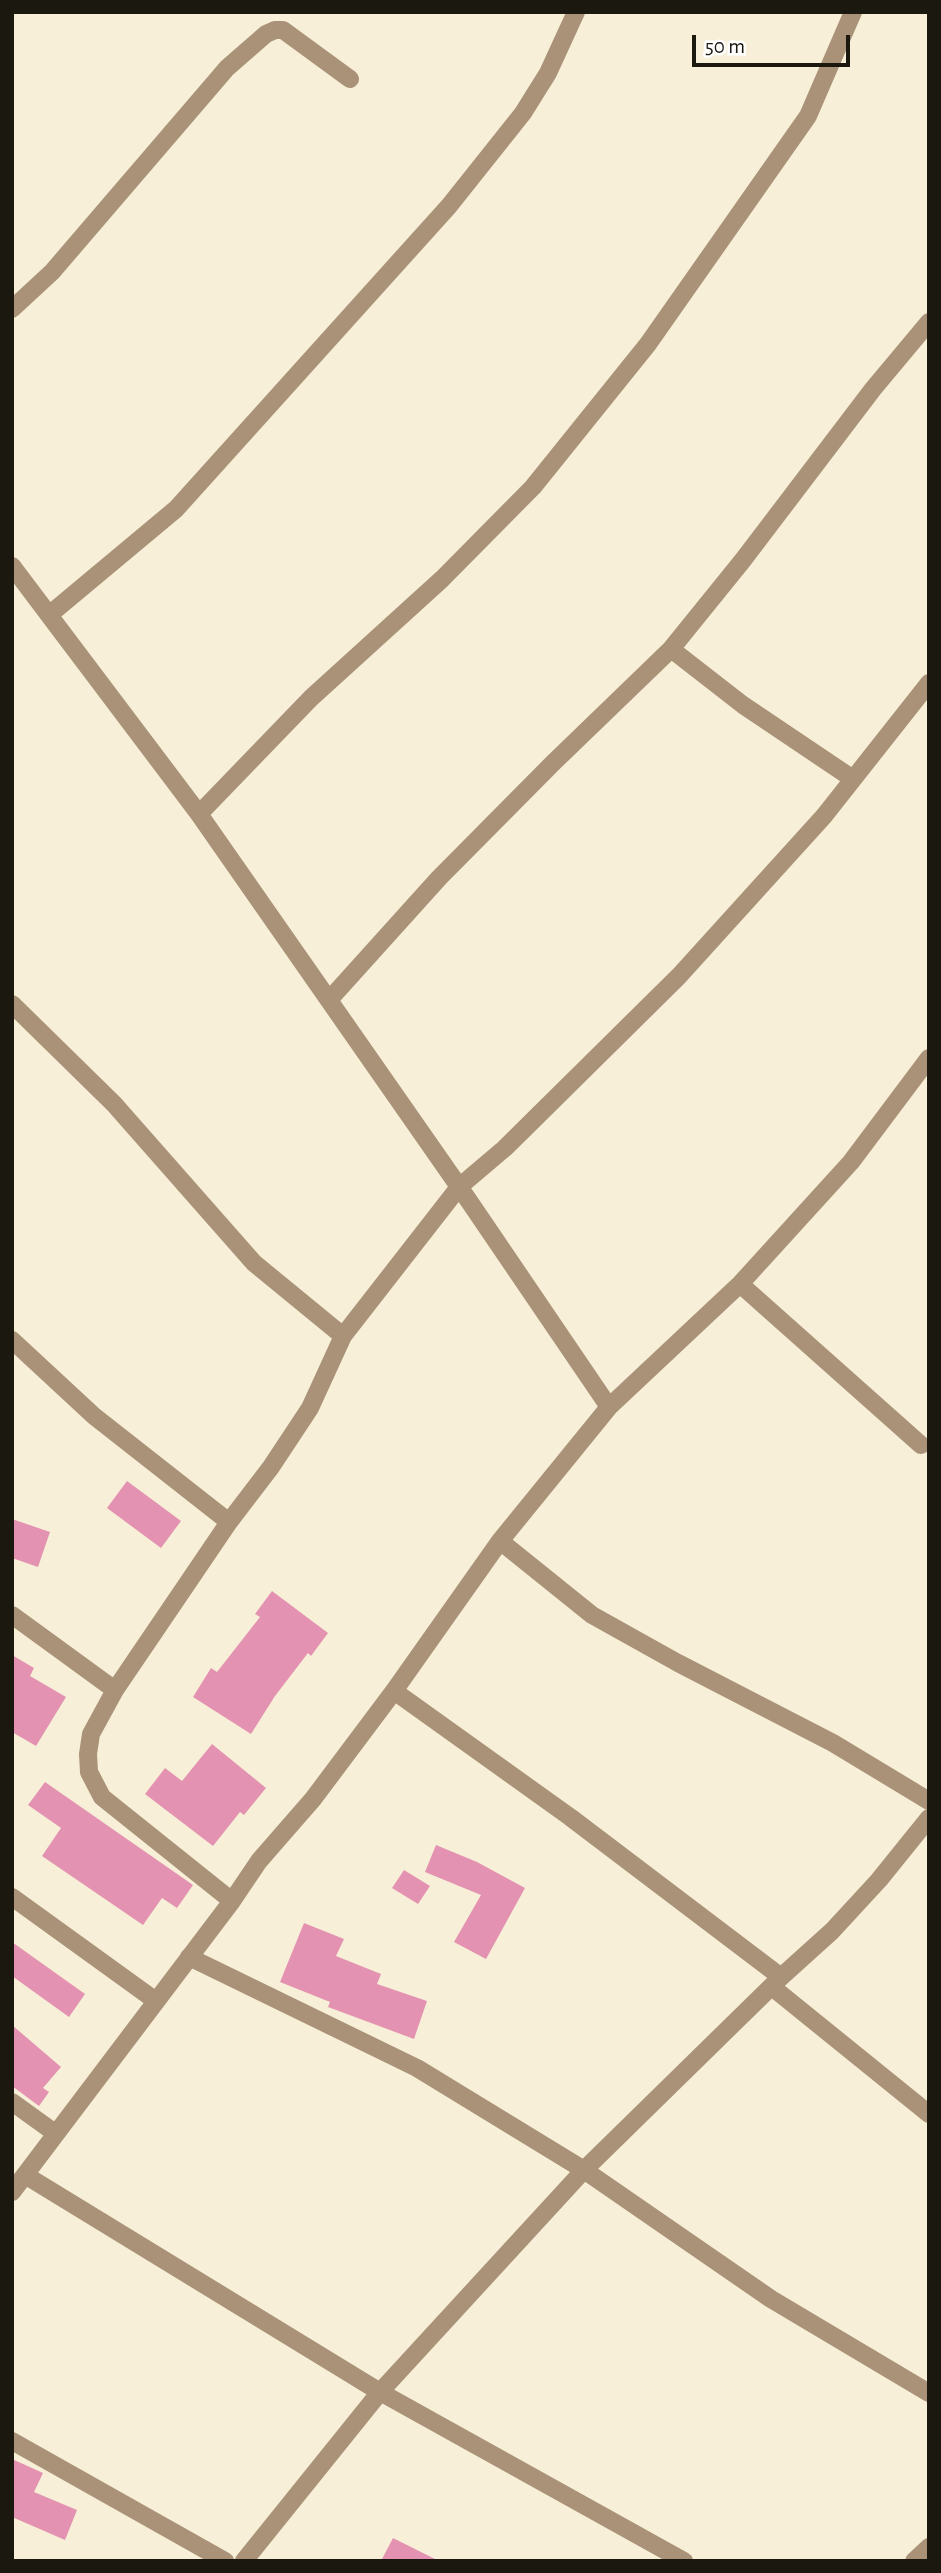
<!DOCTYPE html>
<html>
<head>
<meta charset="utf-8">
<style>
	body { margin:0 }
	#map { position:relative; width:941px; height:2573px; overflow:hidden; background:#f7efd7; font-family:"Alegreya Sans",sans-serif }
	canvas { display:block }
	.frame { position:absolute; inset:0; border:14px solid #1b1810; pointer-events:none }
	.scale { position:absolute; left:692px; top:35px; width:158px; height:32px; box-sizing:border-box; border:4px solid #1b1810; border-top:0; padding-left:9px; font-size:21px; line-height:24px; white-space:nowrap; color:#1b1810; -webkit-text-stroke:5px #fff; paint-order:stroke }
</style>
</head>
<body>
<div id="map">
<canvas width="941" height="2573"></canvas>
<div class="frame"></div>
<div class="scale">50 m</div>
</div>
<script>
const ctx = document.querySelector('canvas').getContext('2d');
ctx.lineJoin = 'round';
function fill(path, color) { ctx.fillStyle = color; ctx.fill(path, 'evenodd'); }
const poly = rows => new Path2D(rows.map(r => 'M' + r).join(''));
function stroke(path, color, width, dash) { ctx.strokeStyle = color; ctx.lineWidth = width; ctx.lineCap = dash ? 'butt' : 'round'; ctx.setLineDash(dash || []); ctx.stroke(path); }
fill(poly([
	[127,1481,181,1521,161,1548,107,1508],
	[12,1519,50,1532,38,1567,12,1558],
	[272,1591,328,1633,311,1656,308,1653,275,1696,251,1734,193,1697,211,1668,217,1672,260,1617,255,1614],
	[12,1655,34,1668,30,1676,66,1697,36,1746,12,1732],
	[212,1744,266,1788,244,1815,240,1812,213,1846,145,1794,165,1768,182,1781],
	[45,1782,193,1885,177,1908,162,1898,143,1925,42,1856,61,1828,28,1805],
	[436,1845,477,1862,525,1888,486,1959,454,1942,481,1895,425,1872],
	[404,1870,430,1886,418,1904,392,1888],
	[304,1923,344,1939,336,1956,381,1974,377,1984,427,2001,414,2039,328,2007,330,2002,280,1982],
	[12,1942,85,1994,69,2017,12,1976],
	[12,2025,61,2067,43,2088,49,2092,39,2106,12,2086],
	[12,2459,43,2473,34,2492,77,2510,65,2540,12,2517],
	[393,2538,439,2561,381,2561]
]), '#e393b1');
stroke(poly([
	[12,309,52,272,227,68,266,34,275,30,283,30,350,79],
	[12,566,199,814,469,1201,609,1407],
	[49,615,176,509,449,206,523,113,548,73,576,12],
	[671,649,743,705,853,779],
	[199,814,311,698,442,579,533,487,648,344,808,116,853,12],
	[329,1000,439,878,553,763,671,649,743,560,873,389,929,322],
	[12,1004,114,1104,254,1263,343,1336],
	[740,1284,921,1445],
	[12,1340,94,1416,229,1522],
	[500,1541,592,1615,678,1663,833,1743,929,1801],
	[12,1615,115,1690],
	[394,1691,570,1817,781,1977,584,2170,380,2392,684,2561],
	[12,1897,156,2001],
	[232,1901,102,1797,89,1772,88,1754,91,1734,115,1690,229,1522,271,1467,310,1408,343,1336,459,1187,505,1148,679,976,824,816,929,683],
	[189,1957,417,2068,584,2170,771,2299,929,2393],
	[781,1977,832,1931,879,1880,929,1818],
	[772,1987,929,2114],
	[12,2102,55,2133],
	[25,2175,380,2392,244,2561],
	[12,2192,232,1901,259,1861,313,1799,394,1691,500,1541,609,1407,740,1284,851,1162,929,1058],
	[12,2441,225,2561],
	[914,2561,929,2547]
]), '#a99278', 18);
</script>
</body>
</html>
